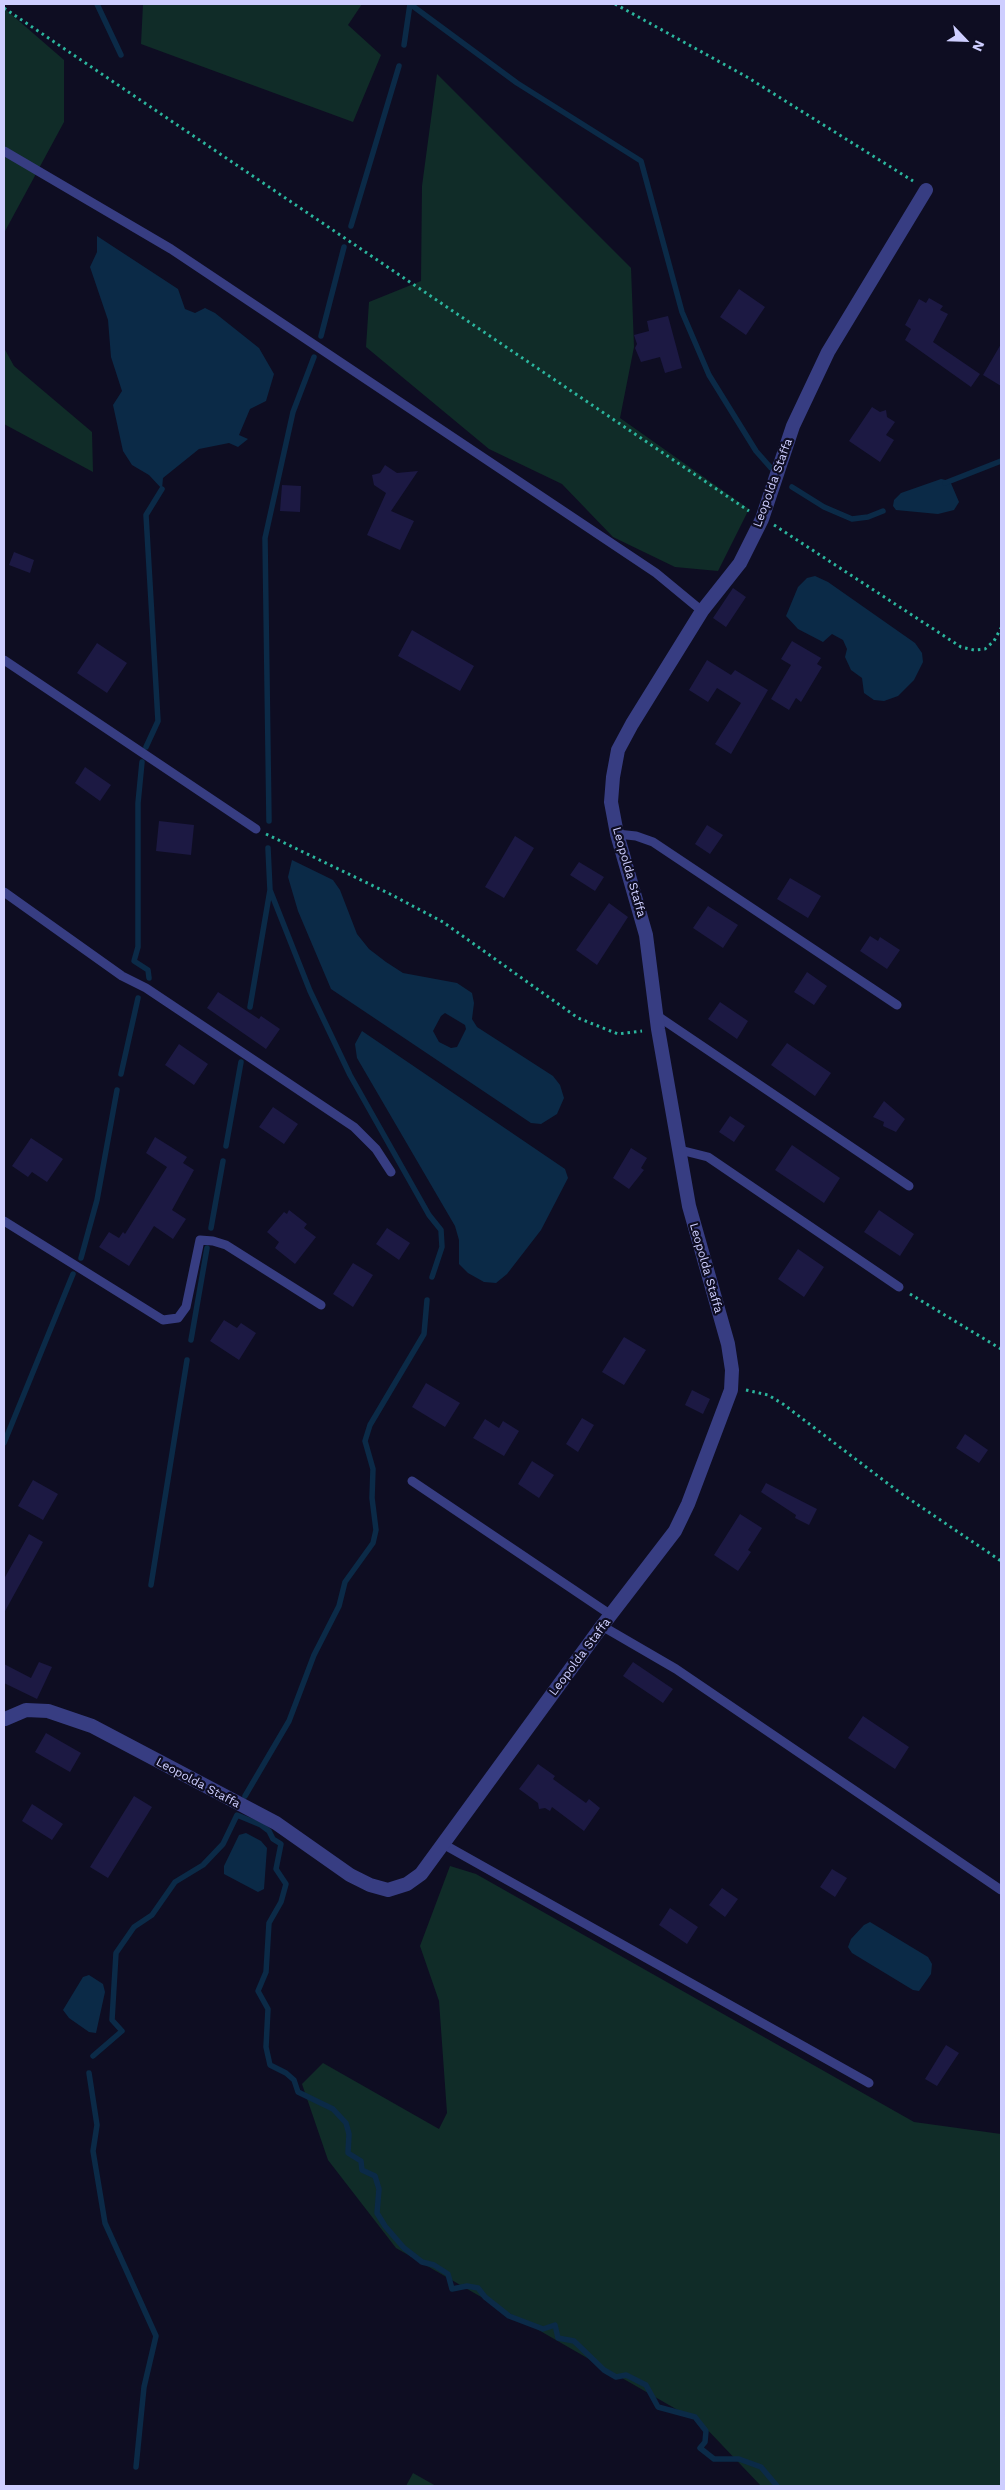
<!DOCTYPE html>
<html>
<head>
<meta charset="utf-8">
<style>
	body { margin:0 }
	#map { position:relative; width:1005px; height:2490px; overflow:hidden; background:#0e0d22; font-family:"Work Sans",sans-serif }
	canvas { display:block }
	.frame { position:absolute; inset:0; border:5px solid #ceceff; pointer-events:none }
	.north { position:absolute; left:940px; top:15px; width:50px; height:50px; -webkit-text-stroke:4px #0e0d22; paint-order:stroke; rotate:114deg; font-size:14px; font-weight:700; line-height:20px; text-align:center; color:#ceceff }
	.north::after { content:''; display:block; margin:auto; width:18px; height:22px; background:#ceceff; clip-path:polygon(50% 0,100% 100%,50% 72%,0 100%) }
</style>
</head>
<body>
<div id="map">
<canvas width="1005" height="2490"></canvas>
<div class="frame"></div>
<div class="north">N</div>
</div>
<script>
const ctx = document.querySelector('canvas').getContext('2d');
ctx.lineJoin = 'round';
function fill(path, color) { ctx.fillStyle = color; ctx.fill(path, 'evenodd'); }
const poly = rows => new Path2D(rows.map(r => 'M' + r).join(''));
function stroke(path, color, width, dash) { ctx.strokeStyle = color; ctx.lineWidth = width; ctx.lineCap = dash ? 'butt' : 'round'; ctx.setLineDash(dash || []); ctx.stroke(path); }
function label(font, color, halo, rows, align = 'center') {
  ctx.font = font + ' "Work Sans",sans-serif'; ctx.lineWidth = 4.5; ctx.setLineDash([]); ctx.textBaseline = 'middle'; ctx.strokeStyle = halo; ctx.fillStyle = color; for (const [text, x, y, turn = 0] of rows) {
    ctx.save(); ctx.translate(x, y); ctx.rotate((+turn || 0) * Math.PI / 180); ctx.textAlign = isNaN(turn) ? turn : align; if (halo) ctx.strokeText(text, 0, 0); ctx.fillText(text, 0, 0); ctx.restore();
  }
}
fill(poly([
	[143,4,362,4,348,25,381,55,353,122,141,44],
	[4,8,64,60,64,122,4,233],
	[437,74,631,268,634,347,620,418,749,509,718,571,675,567,613,537,562,484,489,449,366,347,369,302,421,281,422,186],
	[4,348,14,366,92,432,93,472,4,424],
	[450,1866,476,1874,914,2122,1001,2134,1001,2486,761,2486,702,2424,396,2248,328,2160,302,2084,323,2063,439,2129,447,2113,439,2001,420,1946],
	[413,2473,436,2486,406,2486]
]), '#102c28');
fill(poly([
	[97,236,178,289,185,309,195,313,205,308,215,313,259,348,274,374,266,401,250,409,239,435,248,439,238,447,229,443,199,449,163,478,162,489,149,475,132,465,123,451,113,405,122,391,111,357,108,320,90,267,97,252],
	[941,479,950,481,959,502,954,510,938,514,896,510,893,506,894,500,901,493],
	[815,576,828,582,915,643,922,653,923,662,914,680,898,696,884,701,874,700,864,693,862,678,851,670,845,657,847,649,843,640,832,634,823,642,798,629,786,616,798,587,807,578],
	[292,860,333,880,340,890,357,934,369,949,386,962,403,973,457,983,472,993,474,1003,472,1019,477,1027,553,1076,560,1085,564,1098,557,1114,541,1124,531,1123,331,989,298,911,288,877],
	[445,1013,465,1025,466,1029,457,1047,451,1048,439,1042,433,1031,441,1016],
	[362,1031,565,1169,568,1178,541,1230,507,1274,496,1283,484,1282,468,1273,459,1264,459,1240,455,1226,357,1058,355,1044],
	[246,1833,261,1841,267,1848,264,1889,258,1892,224,1874,224,1866,239,1835],
	[870,1922,928,1957,932,1964,931,1974,919,1991,913,1990,852,1953,848,1947,851,1939,864,1925],
	[89,1975,103,1984,105,1992,96,2033,89,2032,69,2018,63,2010,83,1977]
]), '#0b2a47');
stroke(poly([
	[97,4,121,55],
	[410,4,517,83,641,161,682,312,709,375,756,451,771,468],
	[404,45,410,4],
	[351,226,399,66],
	[321,336,344,247],
	[945,483,1001,461],
	[792,487,824,507,852,519,868,517,883,511],
	[146,747,158,721,146,515,162,489],
	[142,762,138,803,138,947,134,961,148,970,149,978],
	[269,821,265,538,293,412,314,357],
	[268,848,270,890,310,991,350,1075,429,1215,441,1230,442,1247,432,1277],
	[250,1007,270,890],
	[121,1074,138,998],
	[226,1146,241,1062],
	[211,1228,223,1161],
	[81,1258,97,1200,117,1090],
	[191,1340,207,1248],
	[4,1443,73,1274],
	[151,1585,187,1360],
	[245,1796,289,1721,314,1655,339,1606,345,1582,373,1543,376,1530,372,1498,373,1469,365,1441,370,1425,424,1334,427,1300],
	[93,2056,122,2031,112,2020,116,1953,134,1927,152,1915,175,1882,203,1865,223,1844,237,1815,261,1825,269,1831,273,1839,281,1844,276,1869,286,1884,281,1902,269,1923,266,1972,258,1991,268,2009,266,2047,270,2065,286,2073,294,2080,298,2092,333,2109,346,2123,349,2134,348,2153,361,2161,362,2170,375,2176,379,2189,377,2213,385,2226,404,2248,422,2262,434,2265,448,2274,452,2289,467,2286,478,2288,485,2297,509,2316,543,2329,555,2325,558,2338,574,2341,604,2370,616,2377,626,2375,646,2385,658,2407,695,2417,706,2431,705,2442,700,2448,714,2459,739,2459,761,2467,777,2486],
	[89,2073,97,2125,93,2151,105,2223,156,2336,144,2387,136,2467]
]), '#0b2a47', 5.5);
fill(poly([
	[739,289,765,307,746,335,720,317],
	[929,298,943,306,940,310,948,314,933,342,980,374,971,387,905,340,911,329,905,325,919,299,926,303],
	[668,316,682,368,665,373,660,357,641,362,635,348,637,344,634,335,649,331,647,321],
	[1001,344,1001,386,983,375],
	[872,407,880,412,886,410,887,417,895,422,886,435,894,440,880,462,849,441],
	[385,465,397,473,418,471,391,511,414,521,400,550,367,535,386,493,374,485,372,475,380,473],
	[282,485,301,486,300,512,280,511],
	[14,552,34,560,30,573,9,565],
	[733,588,746,597,726,627,713,618],
	[412,630,474,666,460,691,398,656],
	[792,641,821,658,817,664,822,667,801,702,796,698,789,710,771,699,791,665,781,659],
	[97,643,127,663,107,693,77,673],
	[707,660,731,675,735,670,768,690,731,754,715,744,741,703,717,688,708,702,689,690],
	[85,767,111,785,100,801,75,783],
	[159,821,194,825,191,855,156,851],
	[707,825,723,835,710,854,695,844],
	[515,836,534,848,504,898,485,887],
	[579,862,604,877,595,891,570,875],
	[790,878,821,896,808,918,777,899],
	[609,903,628,917,597,965,576,950],
	[708,906,738,925,723,948,693,928],
	[870,936,878,941,880,937,900,950,887,969,860,951],
	[807,972,827,986,814,1005,794,992],
	[218,992,259,1019,261,1016,280,1029,266,1049,207,1008],
	[720,1002,748,1021,737,1039,708,1019],
	[787,1043,831,1073,815,1096,771,1065],
	[179,1044,208,1064,194,1085,165,1065],
	[884,1101,905,1119,896,1132,883,1126,884,1122,873,1117],
	[273,1107,298,1124,284,1144,259,1127],
	[730,1116,745,1126,734,1142,719,1132],
	[155,1137,187,1157,183,1163,194,1170,172,1210,186,1219,173,1239,154,1226,129,1266,99,1247,109,1232,119,1238,123,1232,125,1234,167,1167,146,1153],
	[31,1138,63,1159,47,1182,32,1172,28,1177,12,1166],
	[792,1145,840,1178,824,1203,775,1170],
	[631,1148,647,1158,641,1168,644,1170,629,1189,613,1178],
	[289,1210,307,1224,304,1228,316,1237,295,1264,275,1248,279,1242,267,1232,284,1212,287,1214],
	[879,1210,914,1234,900,1256,864,1232],
	[387,1228,410,1243,399,1260,376,1244],
	[798,1249,824,1267,804,1297,778,1279],
	[353,1263,373,1275,353,1307,333,1294],
	[224,1320,237,1328,241,1323,256,1333,239,1360,210,1341],
	[624,1337,646,1350,624,1385,602,1372],
	[426,1383,460,1403,445,1427,412,1407],
	[692,1390,710,1399,703,1414,685,1405],
	[582,1418,594,1425,578,1452,566,1444],
	[485,1419,499,1428,503,1421,519,1431,504,1456,473,1438],
	[965,1434,988,1450,979,1463,956,1448],
	[532,1461,554,1475,539,1498,518,1484],
	[33,1480,58,1494,43,1520,18,1506],
	[766,1483,817,1509,809,1525,795,1518,796,1515,761,1492],
	[740,1514,762,1528,748,1550,751,1552,738,1571,714,1555],
	[29,1534,43,1542,4,1613,4,1579],
	[39,1662,52,1667,37,1699,4,1683,4,1664,31,1678],
	[633,1662,673,1689,663,1703,623,1676],
	[863,1716,909,1747,895,1769,848,1738],
	[46,1733,81,1753,70,1772,35,1752],
	[538,1764,555,1776,553,1779,586,1803,589,1799,600,1808,584,1831,552,1807,550,1811,545,1808,539,1809,538,1803,519,1789],
	[134,1796,152,1807,108,1878,90,1867],
	[32,1804,63,1824,52,1840,22,1821],
	[832,1869,847,1878,835,1897,820,1887],
	[722,1888,738,1899,725,1917,709,1905],
	[670,1908,698,1927,687,1944,659,1925],
	[946,2045,959,2053,937,2086,925,2079]
]), '#1c1943');
stroke(poly([
	[615,4,747,77,913,181],
	[4,8,749,511],
	[774,525,961,647,974,650,985,649,994,641,1001,628],
	[266,834,390,894,443,922,578,1018,618,1034,642,1031],
	[910,1294,1001,1349],
	[746,1390,768,1395,783,1404,899,1492,1001,1561]
]), '#2bb59d', 3, [2.5, 4]);
stroke(poly([
	[4,151,171,249,656,573,702,611],
	[4,660,256,829],
	[617,834,636,836,653,842,897,1005],
	[4,892,122,976,146,988,354,1127,376,1149,391,1172],
	[656,1015,909,1186],
	[680,1150,708,1157,899,1287],
	[4,1221,163,1320,178,1318,186,1307,200,1240,213,1241,226,1245,321,1305],
	[412,1481,611,1615],
	[602,1626,676,1669,1001,1890],
	[443,1844,869,2083]
]), '#373d82', 9);
stroke(poly([
	[5,1719,26,1710,48,1711,92,1726,276,1823,350,1875,370,1885,388,1890,407,1884,421,1874,602,1626,675,1531,688,1504,731,1390,732,1370,728,1344,689,1206,658,1029,646,935,617,834,611,802,613,777,618,750,632,724,702,611,740,563,762,519,793,426,828,352,926,190]
]), '#373d82', 14);
label('12px', '#ceceff', '#0e0d22', [
	["Leopolda Staffa",773,483,-70],
	["Leopolda Staffa",629,872,74],
	["Leopolda Staffa",706,1268,74],
	["Leopolda Staffa",580,1657,-53],
	["Leopolda Staffa",198,1783,28]
]);
</script>
</body>
</html>
